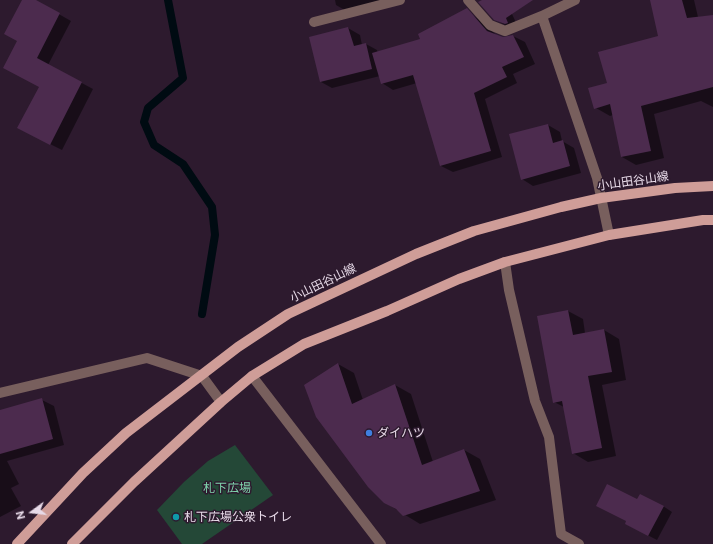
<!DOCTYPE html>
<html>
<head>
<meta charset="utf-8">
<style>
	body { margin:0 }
	#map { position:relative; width:713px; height:544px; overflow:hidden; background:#2d1a2e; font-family:Commissioner,sans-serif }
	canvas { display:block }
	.north { position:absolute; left:12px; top:492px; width:40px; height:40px; -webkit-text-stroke:3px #2d1a2e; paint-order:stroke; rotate:255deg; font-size:11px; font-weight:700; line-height:16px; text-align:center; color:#e7dae8 }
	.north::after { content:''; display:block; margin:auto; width:14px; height:18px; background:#e7dae8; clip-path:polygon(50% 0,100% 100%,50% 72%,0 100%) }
</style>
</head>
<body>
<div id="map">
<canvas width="713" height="544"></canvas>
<div class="north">N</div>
</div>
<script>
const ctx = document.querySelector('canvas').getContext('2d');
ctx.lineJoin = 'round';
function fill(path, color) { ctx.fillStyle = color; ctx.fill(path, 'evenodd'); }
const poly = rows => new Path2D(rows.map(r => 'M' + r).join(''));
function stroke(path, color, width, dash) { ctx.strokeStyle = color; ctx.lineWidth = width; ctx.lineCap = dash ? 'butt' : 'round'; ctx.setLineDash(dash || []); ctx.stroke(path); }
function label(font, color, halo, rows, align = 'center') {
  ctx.font = font + ' Commissioner,"Noto Sans JP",sans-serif'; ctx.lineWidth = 3; ctx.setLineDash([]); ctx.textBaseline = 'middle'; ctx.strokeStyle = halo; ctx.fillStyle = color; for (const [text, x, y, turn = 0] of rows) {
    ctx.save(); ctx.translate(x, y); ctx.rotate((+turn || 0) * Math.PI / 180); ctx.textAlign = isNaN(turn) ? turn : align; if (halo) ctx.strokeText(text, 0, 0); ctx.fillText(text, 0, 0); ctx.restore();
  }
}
fill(poly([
	[235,445,273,495,202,544,182,544,157,510,184,482,208,461]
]), '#244837');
fill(poly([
	[23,0,34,0,71,21,48,65,93,89,62,150,30,134,40,87,18,41],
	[335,0,397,0,348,12,336,5],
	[651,0,694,0,698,17,713,16,713,107,701,101,654,114,664,158,636,165,622,157,613,115,610,116,596,108,608,84,659,37],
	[500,8,512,14,519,29,507,26,494,19],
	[472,15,483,22,496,35,503,38,513,36,525,42,535,64,513,74,517,83,485,99,502,157,453,172,441,166,417,83,393,90,382,83,380,76,332,88,321,82,348,28,360,35,362,45,366,44,377,50,378,53,422,40],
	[548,125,560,132,562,141,574,148,581,173,533,186,522,179,510,135],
	[568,311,583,319,585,333,604,330,619,339,626,380,602,385,616,456,588,462,573,453,564,407,554,402],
	[338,364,354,373,363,400,395,385,411,394,433,462,464,450,480,459,496,500,420,524,384,502],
	[42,400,54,406,64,445,7,461,19,484,11,488,21,506,0,517,0,411],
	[638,501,663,506,672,512,657,540,626,524]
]), '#0007');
stroke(poly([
	[168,0,183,78,148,108,144,122,154,145,183,164,212,207,215,235,202,314]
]), '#000b12', 8);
fill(poly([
	[22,0,36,0,60,13,37,58,82,82,50,145,17,128,39,87,3,68,17,41,4,34],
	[482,0,533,0,506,18,508,23,505,24,494,20,478,2],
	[650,0,682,0,687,18,713,15,713,87,641,106,651,151,621,157,610,104,594,109,588,88,607,83,598,52,658,36],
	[467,8,487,31,503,37,513,35,524,57,502,67,507,77,474,93,491,151,440,166,413,75,381,84,372,53,420,39,418,34],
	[348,27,354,46,366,43,372,69,320,82,309,37],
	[548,124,553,143,563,140,570,166,521,180,509,134],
	[568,310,573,335,604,329,612,372,588,376,602,448,572,454,562,401,553,403,537,316],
	[338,363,352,404,395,384,422,465,464,449,480,491,403,516,396,509,384,503,368,487,316,417,304,385],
	[42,398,53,439,0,454,0,410],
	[607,484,637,499,640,494,664,506,648,536,625,524,626,521,596,506]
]), '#4c2b4e');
stroke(poly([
	[468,0,490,25,505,31,542,16,575,0],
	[542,16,597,178,609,235],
	[314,22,400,0],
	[505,262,509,290,535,401,549,437,561,534,579,544],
	[252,376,381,544],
	[0,393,147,358,202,376,221,402]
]), '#785f5d', 10);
stroke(poly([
	[17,544,83,473,126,433,238,347,288,314,416,254,474,231,561,207,601,198,675,188,713,186],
	[72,544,134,482,221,402,252,376,304,344,387,311,459,279,505,262,609,235,703,220,713,220]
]), '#cf9d98', 10);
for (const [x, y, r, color] of [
	[369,433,4,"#3f7fe0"],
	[176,517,4,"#0f9aa8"]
]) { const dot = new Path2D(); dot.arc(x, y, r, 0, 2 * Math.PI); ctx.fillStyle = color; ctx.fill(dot); stroke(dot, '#2d1a2e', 1.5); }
label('12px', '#e7dae8', '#2d1a2e', [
	["小山田谷山線",633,181,-8],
	["小山田谷山線",323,283,-26]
]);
label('12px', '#e7dae8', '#2d1a2e', [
	["ダイハツ",377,433],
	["札下広場公衆トイレ",184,517]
], 'left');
label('12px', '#7fd4ac', '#2d1a2e', [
	["札下広場",227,488]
]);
</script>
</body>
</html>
